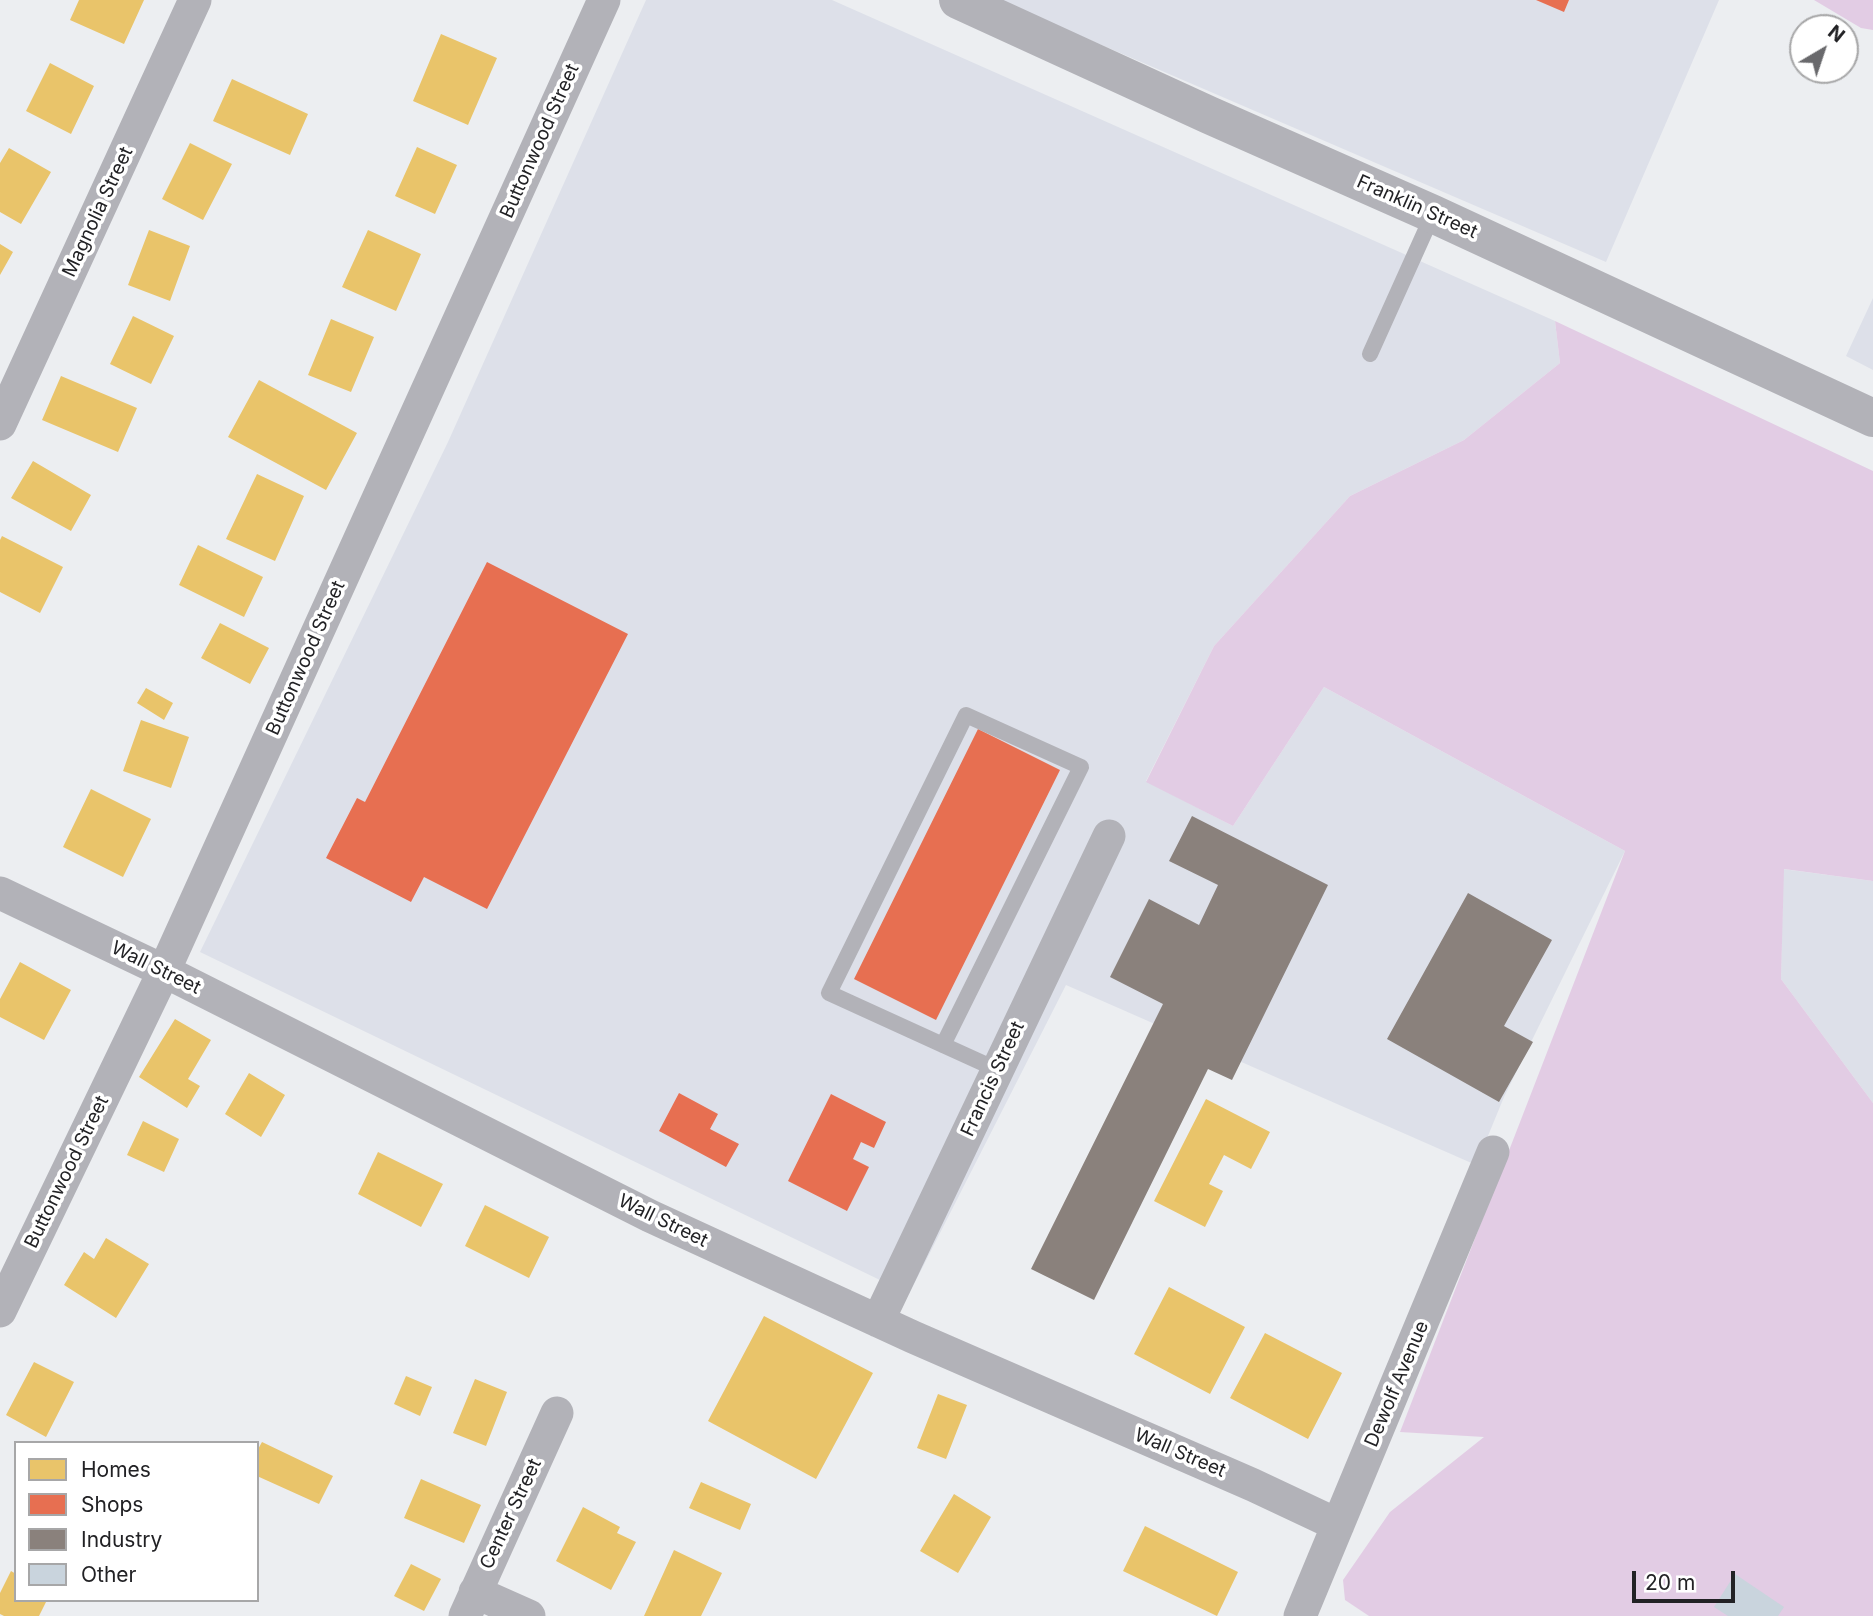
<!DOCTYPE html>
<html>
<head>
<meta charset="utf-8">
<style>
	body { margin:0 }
	#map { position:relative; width:1873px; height:1616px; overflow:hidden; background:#eceef1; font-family:Inter,sans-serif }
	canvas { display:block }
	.legend { position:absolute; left:14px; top:1441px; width:245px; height:161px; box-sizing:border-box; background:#fff; border:2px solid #a7a7a8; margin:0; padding:9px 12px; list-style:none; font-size:21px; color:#222225 }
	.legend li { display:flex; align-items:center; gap:14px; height:35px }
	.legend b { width:35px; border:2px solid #a7a7a8 }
	.north { position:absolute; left:1789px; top:14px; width:70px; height:70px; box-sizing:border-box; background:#fff; border:2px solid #a7a7a8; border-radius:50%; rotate:39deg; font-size:19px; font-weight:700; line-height:28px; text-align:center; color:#222225 }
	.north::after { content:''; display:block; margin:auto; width:24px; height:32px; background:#69696c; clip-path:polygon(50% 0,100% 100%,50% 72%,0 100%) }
	.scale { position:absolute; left:1632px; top:1571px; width:103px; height:32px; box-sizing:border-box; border:4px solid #222225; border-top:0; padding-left:9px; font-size:21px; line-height:24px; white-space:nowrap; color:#222225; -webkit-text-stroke:5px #fff; paint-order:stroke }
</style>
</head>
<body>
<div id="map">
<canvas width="1873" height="1616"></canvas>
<ul class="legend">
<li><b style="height:19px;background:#e9c46a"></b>Homes</li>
<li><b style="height:19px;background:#e76f51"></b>Shops</li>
<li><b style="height:19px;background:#8a817c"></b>Industry</li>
<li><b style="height:19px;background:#c9d4dd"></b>Other</li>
</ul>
<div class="north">N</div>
<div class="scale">20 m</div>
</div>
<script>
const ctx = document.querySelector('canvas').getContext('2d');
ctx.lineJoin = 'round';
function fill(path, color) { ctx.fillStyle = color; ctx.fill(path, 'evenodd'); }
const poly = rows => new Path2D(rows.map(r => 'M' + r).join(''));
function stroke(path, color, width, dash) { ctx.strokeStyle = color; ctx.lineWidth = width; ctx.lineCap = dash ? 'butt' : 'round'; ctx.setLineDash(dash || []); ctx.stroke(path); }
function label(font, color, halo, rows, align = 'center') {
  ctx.font = font + ' Inter,sans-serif'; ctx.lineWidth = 7; ctx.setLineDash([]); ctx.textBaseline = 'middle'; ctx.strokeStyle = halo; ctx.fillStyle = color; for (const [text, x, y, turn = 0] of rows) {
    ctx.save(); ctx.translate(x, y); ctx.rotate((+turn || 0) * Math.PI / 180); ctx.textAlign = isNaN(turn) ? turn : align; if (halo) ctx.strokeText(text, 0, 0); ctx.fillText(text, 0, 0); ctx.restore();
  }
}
fill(poly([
	[646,0,832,0,1555,321,1560,363,1464,440,1350,496,1214,646,1146,781,1233,826,1324,687,1625,851,1504,1097,1476,1165,1066,985,909,1294,200,952,448,442],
	[997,0,1719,0,1606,262],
	[1873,298,1873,370,1846,356],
	[1783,869,1873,881,1873,1103,1781,979]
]), '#dde0e9');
fill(poly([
	[1814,0,1873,0,1873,30,1861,28],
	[1555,321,1873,471,1873,881,1784,869,1781,979,1873,1103,1873,1616,1369,1616,1345,1600,1343,1580,1390,1512,1484,1437,1400,1432,1625,851,1324,687,1233,826,1146,782,1214,646,1350,496,1464,440,1560,363]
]), '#e2cce4');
fill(poly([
	[79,0,144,0,124,44,70,20],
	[441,34,497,58,468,125,413,101],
	[50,63,94,86,71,134,26,111],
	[232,79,308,114,290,155,213,121],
	[190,143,232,164,203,220,162,199],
	[417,147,457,165,435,214,395,196],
	[9,148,51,172,21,224,0,212,0,163],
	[149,230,190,246,170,301,128,285],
	[368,230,421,254,396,311,342,287],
	[0,244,13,252,0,275],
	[133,316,174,336,151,384,110,364],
	[331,319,374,337,351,392,308,375],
	[61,376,137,408,118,452,42,420],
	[259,380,357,433,326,490,228,437],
	[33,461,91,495,71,531,11,498],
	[257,474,304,496,275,561,226,539],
	[2,536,63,567,40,613,0,592,0,540],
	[198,545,263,577,244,617,179,585],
	[220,623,269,648,250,684,201,658],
	[146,688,173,703,164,720,137,703],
	[141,720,189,737,171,788,123,771],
	[91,789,151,819,123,877,63,847],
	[20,962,71,990,44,1040,0,1017,0,999],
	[175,1019,211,1040,188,1079,200,1086,187,1108,139,1077],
	[249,1073,285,1095,261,1137,225,1114],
	[1206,1099,1270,1132,1251,1169,1224,1155,1209,1184,1223,1191,1205,1227,1154,1201],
	[143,1121,179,1139,164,1172,127,1155],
	[378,1152,443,1184,421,1227,358,1194],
	[485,1205,549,1237,529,1278,465,1246],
	[106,1238,149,1264,116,1318,64,1285,84,1252,94,1259],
	[1169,1287,1245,1327,1210,1394,1134,1354],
	[764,1316,873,1373,816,1479,708,1421],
	[1265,1333,1342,1373,1308,1439,1230,1398],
	[34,1362,74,1382,46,1437,6,1415],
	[406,1376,432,1387,420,1416,394,1404],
	[475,1379,507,1392,486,1446,453,1433],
	[938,1394,967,1405,946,1459,917,1448],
	[262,1442,333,1476,319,1504,257,1476,257,1451],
	[421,1479,481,1505,464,1543,404,1518],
	[701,1482,751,1504,740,1530,689,1508],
	[954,1494,991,1517,958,1573,920,1551],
	[583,1507,620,1527,617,1533,636,1542,611,1590,556,1561],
	[1145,1526,1238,1572,1217,1616,1123,1571],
	[674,1550,722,1573,701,1616,644,1616],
	[411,1564,441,1579,424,1611,394,1596],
	[11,1571,16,1574,16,1600,47,1600,39,1616,4,1616,0,1614,0,1593]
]), '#e9c46a');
fill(poly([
	[1536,0,1569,0,1564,12],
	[487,562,628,634,487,909,424,877,411,902,326,858,357,798,365,802],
	[978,729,1060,770,936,1020,854,979],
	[679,1093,718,1114,710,1129,739,1144,726,1167,659,1131],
	[831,1094,886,1122,874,1148,861,1142,853,1159,869,1167,847,1211,788,1181]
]), '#e76f51');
fill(poly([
	[1192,816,1328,885,1232,1080,1208,1069,1094,1300,1031,1269,1163,1004,1110,977,1149,899,1199,925,1218,885,1169,861],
	[1468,893,1552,940,1504,1026,1533,1042,1499,1102,1387,1039]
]), '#8a817c');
fill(poly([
	[1735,1574,1784,1607,1778,1616,1728,1616,1714,1607]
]), '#c9d4dd');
stroke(poly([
	[1370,354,1433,214],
	[943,1045,1081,767,966,715,829,993,943,1045,998,1070]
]), '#b2b2b8', 16);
stroke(poly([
	[0,424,195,0],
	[0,893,164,971,650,1216,913,1337,1253,1485,1338,1525],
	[0,1311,164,971,604,0],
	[878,1321,1109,836],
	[475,1592,529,1616],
	[465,1616,557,1413],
	[1300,1616,1493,1152]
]), '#b2b2b8', 33);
stroke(poly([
	[958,0,1209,115,1433,214,1873,418]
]), '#b2b2b8', 38);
label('19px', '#222225', '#fff', [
	["Buttonwood Street",540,141,-66],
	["Franklin Street",1417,207,24],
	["Magnolia Street",98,212,-65],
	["Buttonwood Street",306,658,-66],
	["Wall Street",156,968,26],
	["Francis Street",993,1079,-65],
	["Buttonwood Street",67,1172,-64],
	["Wall Street",663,1221,26],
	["Dewolf Avenue",1397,1384,-67],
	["Wall Street",1180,1453,23],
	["Center Street",511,1514,-65]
]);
</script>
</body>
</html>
